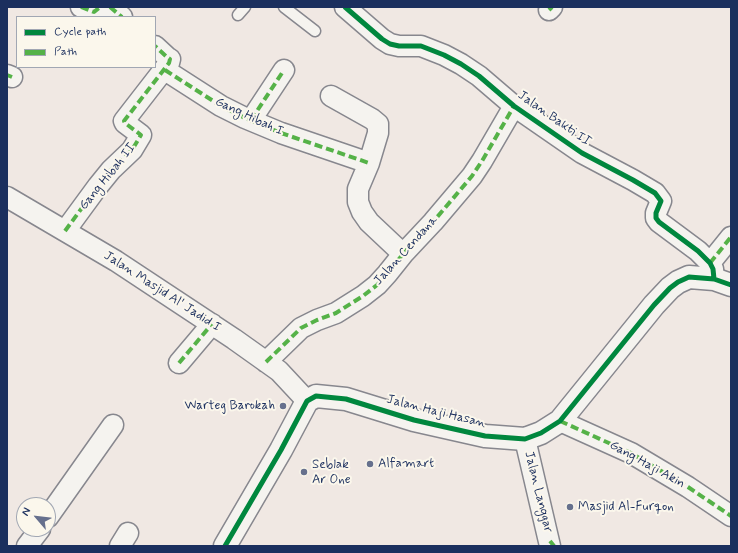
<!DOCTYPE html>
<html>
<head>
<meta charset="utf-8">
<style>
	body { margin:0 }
	#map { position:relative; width:738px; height:553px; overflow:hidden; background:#f0e8e3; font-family:Mynerve,sans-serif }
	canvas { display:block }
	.frame { position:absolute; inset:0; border:8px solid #1b2f5e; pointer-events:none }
	.legend { position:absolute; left:16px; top:16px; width:140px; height:52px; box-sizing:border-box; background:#fbf7ec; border:1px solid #a1a7b3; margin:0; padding:5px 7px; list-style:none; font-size:12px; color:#1b2f5e }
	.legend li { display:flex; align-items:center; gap:8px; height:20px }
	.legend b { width:20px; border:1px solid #a1a7b3 }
	.north { position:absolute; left:16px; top:497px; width:40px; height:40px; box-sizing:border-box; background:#fbf7ec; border:1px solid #a1a7b3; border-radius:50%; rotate:298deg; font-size:11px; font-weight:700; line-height:16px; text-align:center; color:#1b2f5e }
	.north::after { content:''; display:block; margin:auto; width:14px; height:18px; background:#66708d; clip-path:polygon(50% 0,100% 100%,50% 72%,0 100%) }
</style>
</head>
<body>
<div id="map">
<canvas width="738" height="553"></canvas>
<div class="frame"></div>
<ul class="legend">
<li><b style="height:5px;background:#00873e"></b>Cycle path</li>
<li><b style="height:5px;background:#55b248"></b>Path</li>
</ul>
<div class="north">N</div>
</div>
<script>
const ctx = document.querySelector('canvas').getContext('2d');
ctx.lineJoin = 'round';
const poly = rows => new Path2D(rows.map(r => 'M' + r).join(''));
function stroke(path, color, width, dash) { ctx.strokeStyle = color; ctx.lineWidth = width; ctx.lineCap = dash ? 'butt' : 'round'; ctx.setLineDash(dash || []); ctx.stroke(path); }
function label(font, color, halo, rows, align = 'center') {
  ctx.font = font + ' Mynerve,sans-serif'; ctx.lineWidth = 4; ctx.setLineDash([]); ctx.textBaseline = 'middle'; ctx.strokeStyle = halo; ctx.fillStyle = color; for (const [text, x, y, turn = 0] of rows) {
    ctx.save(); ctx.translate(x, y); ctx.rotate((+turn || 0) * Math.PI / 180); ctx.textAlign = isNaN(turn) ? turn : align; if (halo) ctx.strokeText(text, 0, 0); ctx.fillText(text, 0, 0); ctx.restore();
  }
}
const service = poly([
	[284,7,315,31],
	[238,15,245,7]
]);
const minor = poly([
	[81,7,94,12,100,7],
	[110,7,122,17],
	[345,7,382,39,390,44,399,46,421,46,444,55,461,64,479,76,514,106,582,153,633,180,655,193,661,201,656,213,656,218,659,222,698,251,710,263,713,269,714,279],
	[549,10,552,7],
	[165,70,221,106,245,118,281,133,369,163],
	[7,75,12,77],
	[331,96,372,119,378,124,378,133,369,163,358,189,358,202,362,212,369,222,403,254],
	[251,120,284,70],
	[7,197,116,261,234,339,279,371,307,401],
	[65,231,98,186,111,170,132,150,141,135,125,123,124,121,169,63,170,59,168,58,155,46],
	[710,263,731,237],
	[266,362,301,328,317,320,336,313,363,296,377,285,387,274,403,254,433,222,472,176,482,161,514,106],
	[179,363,212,324],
	[560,421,631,453,688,487,731,516],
	[525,439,550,546],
	[48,517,113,425],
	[27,546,40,529],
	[120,546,128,533]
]);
const tertiary = poly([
	[225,546,281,450,307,401,316,396,346,399,414,420,485,436,525,439,541,433,560,421,654,305,670,288,678,282,689,277,714,279,731,285]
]);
stroke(service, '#87878e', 13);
stroke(minor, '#87878e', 23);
stroke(tertiary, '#87878e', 25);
stroke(service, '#f5f3ef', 10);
stroke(minor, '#f5f3ef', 20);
stroke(tertiary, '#f5f3ef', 22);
stroke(poly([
	[81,7,94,12,100,7],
	[110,7,122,17],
	[549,10,552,7],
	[165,70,221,106,245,118,281,133,369,163],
	[7,75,12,77],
	[251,120,284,70],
	[65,231,98,186,111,170,132,150,141,135,125,123,124,121,169,63,170,59,168,58,155,46],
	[710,263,731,237],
	[266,362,301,328,317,320,336,313,363,296,377,285,387,274,403,254,433,222,472,176,482,161,514,106],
	[179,363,212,324],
	[560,421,631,453,688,487,731,516],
	[550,541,554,546]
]), '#55b248', 4, [8, 4]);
stroke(poly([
	[345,7,382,39,390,44,399,46,421,46,444,55,461,64,479,76,514,106,582,153,633,180,655,193,661,201,656,213,656,218,659,222,698,251,710,263,713,269,714,279],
	[225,546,281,450,307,401,316,396,346,399,414,420,485,436,525,439,541,433,560,421,654,305,670,288,678,282,689,277,714,279,731,285]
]), '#00873e', 5);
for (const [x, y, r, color] of [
	[283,406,4,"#66708d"],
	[370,464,4,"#66708d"],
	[304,472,4,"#66708d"],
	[570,507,4,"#66708d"]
]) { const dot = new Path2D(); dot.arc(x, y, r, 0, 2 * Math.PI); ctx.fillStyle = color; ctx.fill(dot); stroke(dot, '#fbf7ec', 1.5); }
label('13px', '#1b2f5e', '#fbf7ec', [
	["Gang Hibah I",249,117,25],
	["Jalan Bakti II",554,119,35],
	["Gang Hibah II",108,177,-51],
	["Jalan Cendana",406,251,-48],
	["Jalan Masjid Al' Jadid I",162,292,33],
	["Jalan Haji Hasan",436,412,14],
	["Gang Haji Akin",647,465,29],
	["Jalan Langgar",538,492,76]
]);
label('13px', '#1b2f5e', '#fbf7ec', [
	["Warteg Barokah",275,406,"right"],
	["Alfamart",378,464],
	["Seblak",312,465],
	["Ar One",312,480],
	["Masjid Al-Furqon",578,507]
], 'left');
</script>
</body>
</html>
